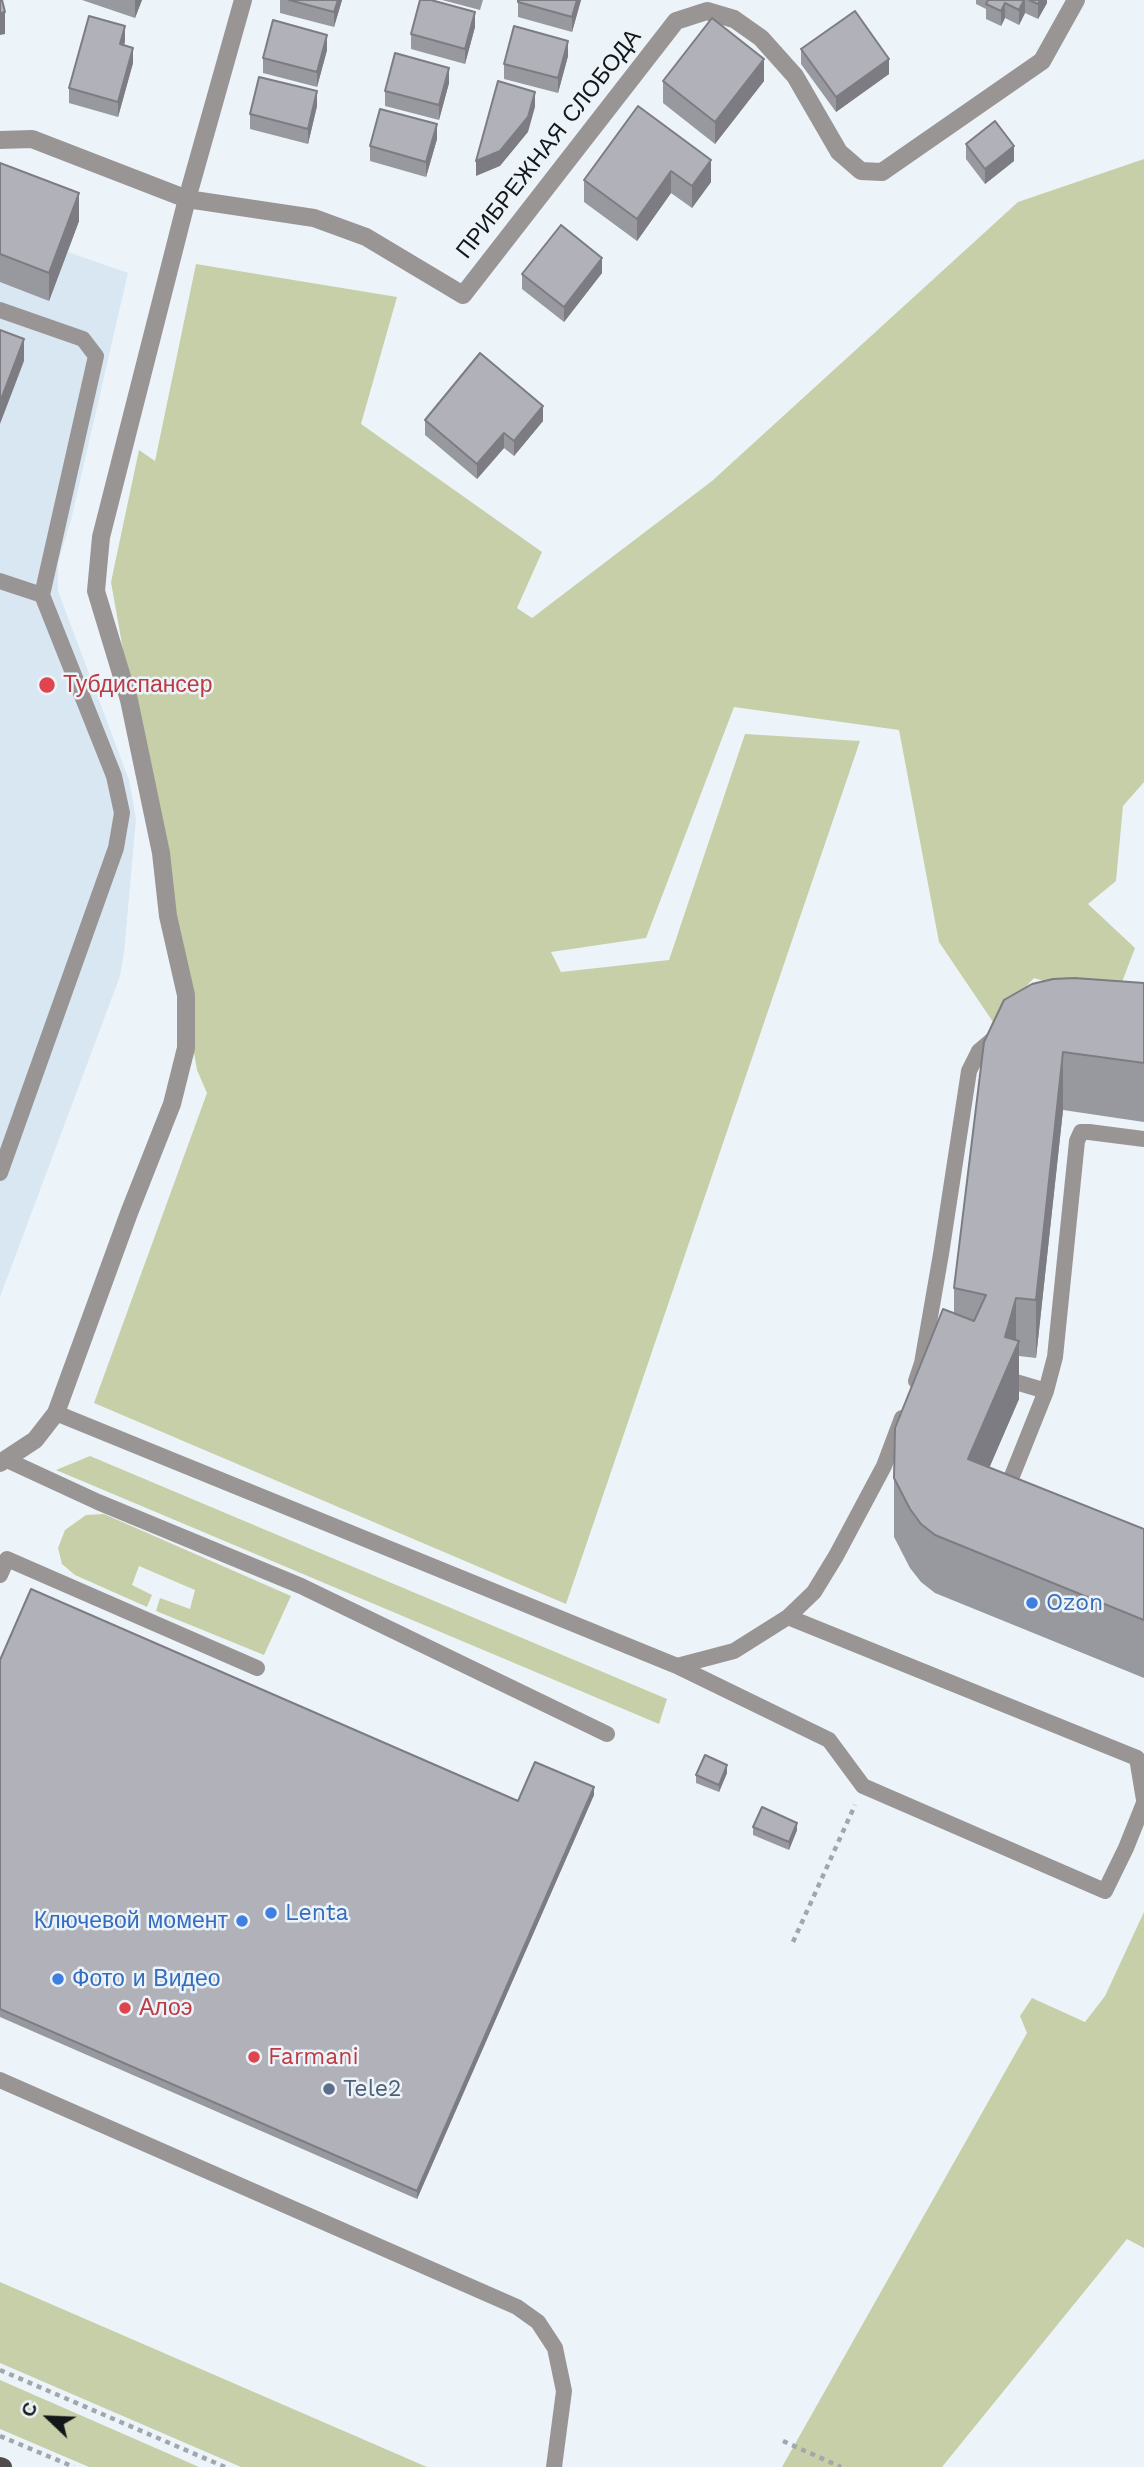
<!DOCTYPE html>
<html>
<head>
<meta charset="utf-8">
<style>
	body { margin:0 }
	#map { position:relative; width:1144px; height:2467px; overflow:hidden; background:#ecf4fa; font-family:"Work Sans",sans-serif }
	canvas { display:block }
	.north { position:absolute; left:14px; top:2383px; width:70px; height:70px; -webkit-text-stroke:5px #ecf4fa; paint-order:stroke; rotate:293deg; font-size:19px; font-weight:700; line-height:28px; text-align:center; color:#141719 }
	.north::after { content:''; display:block; margin:auto; width:24px; height:32px; background:#141719; clip-path:polygon(50% 0,100% 100%,50% 72%,0 100%) }
</style>
</head>
<body>
<div id="map">
<canvas width="1144" height="2467"></canvas>
<div class="north">С</div>
</div>
<script>
const ctx = document.querySelector('canvas').getContext('2d');
ctx.lineJoin = 'round';
function fill(path, color) { ctx.fillStyle = color; ctx.fill(path, 'evenodd'); }
const poly = rows => new Path2D(rows.map(r => 'M' + r).join(''));
function stroke(path, color, width, dash) { ctx.strokeStyle = color; ctx.lineWidth = width; ctx.lineCap = dash ? 'butt' : 'round'; ctx.setLineDash(dash || []); ctx.stroke(path); }
function label(font, color, halo, rows, align = 'center') {
  ctx.font = font + ' "Work Sans",sans-serif'; ctx.lineWidth = 5; ctx.setLineDash([]); ctx.textBaseline = 'middle'; ctx.strokeStyle = halo; ctx.fillStyle = color; for (const [text, x, y, turn = 0] of rows) {
    ctx.save(); ctx.translate(x, y); ctx.rotate((+turn || 0) * Math.PI / 180); ctx.textAlign = isNaN(turn) ? turn : align; if (halo) ctx.strokeText(text, 0, 0); ctx.fillText(text, 0, 0); ctx.restore();
  }
}
fill(poly([
	[0,191,79,221,68,252,128,273,71,520,58,563,58,591,129,780,136,819,124,953,120,976,0,1297]
]), '#d9e7f2');
fill(poly([
	[1144,159,1144,782,1123,806,1116,881,1088,904,1135,948,1122,982,1081,992,1034,978,993,1022,939,942,899,730,734,707,646,938,551,952,561,972,669,960,745,734,860,741,566,1604,94,1403,207,1093,197,1070,111,582,139,450,155,461,196,264,397,297,361,424,542,552,517,608,532,618,712,481,1018,202],
	[90,1456,667,1699,659,1724,56,1470],
	[104,1514,291,1596,264,1655,156,1611,160,1598,190,1609,195,1590,139,1566,132,1585,152,1595,147,1607,75,1575,62,1564,58,1548,65,1530,86,1515],
	[1144,1912,1144,2248,1127,2239,942,2467,782,2467,1027,2033,1020,2016,1032,1998,1085,2022,1105,1996],
	[0,2282,427,2467,241,2467,0,2363],
	[0,2380,199,2467,89,2467,0,2429]
]), '#c7cfa8');
stroke(poly([
	[793,1942,855,1805],
	[0,2370,225,2467],
	[0,2436,74,2467],
	[783,2441,841,2467]
]), '#a1a7ac', 4.5, [5, 5]);
stroke(poly([
	[0,310,83,339,96,356,42,595],
	[0,581,42,595,114,776,122,813,116,848,0,1173],
	[1009,1380,1046,1391],
	[916,1381,922,1363,941,1254,969,1071,979,1051,998,1035],
	[56,1413,677,1666,829,1740,863,1786,1105,1891,1126,1848,1144,1803],
	[7,1460,98,1502,301,1586,607,1734],
	[1004,1496,1046,1391,1055,1357,1077,1141,1081,1132,1089,1132,1144,1139],
	[0,1575,7,1559,257,1668],
	[788,1617,1137,1758,1144,1800],
	[677,1666,734,1651,788,1617,814,1592,836,1556,884,1466,902,1418],
	[0,2080,517,2307,538,2322,555,2348,564,2391,554,2467]
]), '#9a9595', 16);
stroke(poly([
	[0,140,32,139,187,199,314,218,366,237,463,295,676,21,707,11,734,19,761,38,795,76,839,152,861,171,882,172,1042,61,1076,0],
	[0,1463,35,1440,56,1413,129,1213,172,1104,186,1048,186,995,168,916,161,853,129,700,96,591,101,537,187,199,243,0]
]), '#9a9595', 18);
stroke(poly([
	[0,2466,3,2467]
]), '#524b4b', 18);
fill(poly([
	[82,0,142,0,135,18],
	[280,0,342,0,334,27,280,13],
	[442,0,483,0,480,10],
	[581,0,572,32,518,17,518,2],
	[976,0,1047,0,1047,3,1038,19,1025,13,1019,25,1005,18,1001,26,986,19,986,9,976,4],
	[475,27,465,64,411,49,411,34],
	[125,41,124,46,133,63,118,117,69,103,69,88],
	[801,49,889,74,836,112,801,64],
	[327,50,317,87,263,73,263,58],
	[568,56,558,93,504,79,504,64],
	[663,81,764,81,715,144,663,103],
	[449,83,439,120,385,106,385,91],
	[317,106,308,144,250,129,250,114],
	[638,106,711,182,692,208,671,193,637,241,584,202,584,180],
	[437,139,426,177,370,161,370,146],
	[966,144,1014,161,985,184,966,159],
	[0,163,79,221,49,301,0,282],
	[602,273,564,322,522,289,522,274],
	[425,420,543,421,514,456,504,448,477,479,425,435],
	[1144,983,1144,1122,1063,1110,1036,1358,1019,1356,1019,1399,989,1468,1144,1529,1144,1678,935,1593,921,1582,910,1568,894,1537,894,1478,954,1313,954,1288,1004,1000],
	[0,1660,518,1801,594,1795,417,2199,0,2017],
	[727,1773,719,1792,696,1783,696,1775],
	[753,1827,797,1830,789,1850,753,1835]
]), '#98989f');
fill(poly([
	[135,0,142,0,135,18],
	[338,0,342,0,334,27,334,12],
	[577,0,581,0,572,32,572,17],
	[1024,0,1025,0,1025,13,1019,25,1019,10],
	[1040,0,1047,0,1047,3,1038,19,1038,4],
	[1005,3,1005,18,1001,26,1001,11],
	[5,12,5,34,0,35,0,13],
	[475,12,475,27,465,64,465,49],
	[125,26,125,41,120,59,120,44],
	[327,35,327,50,317,87,317,72],
	[568,41,568,56,558,93,558,78],
	[133,48,133,63,118,117,118,102],
	[764,59,764,81,715,144,715,122],
	[889,59,889,74,836,112,836,97],
	[449,68,449,83,439,120,439,105],
	[317,91,317,106,308,144,308,129],
	[535,92,535,107,528,132,500,166,476,176,476,161],
	[437,124,437,139,426,177,426,162],
	[1014,146,1014,161,985,184,985,169],
	[711,160,711,182,692,208,692,186],
	[671,171,671,193,637,241,637,219],
	[79,193,79,221,49,301,49,273],
	[602,258,602,273,564,322,564,307],
	[24,339,24,361,0,424,0,402],
	[543,406,543,421,514,456,514,441],
	[504,433,504,448,477,479,477,464],
	[1063,1052,1063,1110,1036,1358,1036,1300],
	[1016,1298,1016,1348,1019,1341,1019,1399,968,1517,968,1459],
	[727,1765,727,1773,719,1792,719,1785],
	[594,1787,594,1795,417,2199,417,2191],
	[797,1823,797,1830,789,1850,789,1842]
]), '#7c7c82');
const building = poly([
	[0,0,2,0,5,12,0,13,0,0],
	[289,0,338,0,334,12,289,0],
	[420,0,431,0,475,12,465,49,411,34,420,0],
	[518,0,577,0,572,17,518,2,518,0],
	[988,0,1024,0,1019,10,1005,3,1001,11,986,4,988,0],
	[1029,0,1040,0,1038,4,1029,0],
	[855,11,889,59,836,97,801,49,855,11],
	[89,16,125,26,120,44,133,48,118,102,69,88,89,16],
	[712,18,764,59,715,122,663,81,712,18],
	[273,20,327,35,317,72,263,58,273,20],
	[514,26,568,41,558,78,504,64,514,26],
	[395,53,449,68,439,105,385,91,395,53],
	[259,77,317,91,308,129,250,114,259,77],
	[498,81,535,92,528,117,500,151,476,161,498,81],
	[638,106,711,160,692,186,671,171,637,219,584,180,638,106],
	[380,109,437,124,426,162,370,146,380,109],
	[995,121,1014,146,985,169,966,144,995,121],
	[0,163,79,193,49,273,0,254,0,163],
	[561,225,602,258,564,307,522,274,561,225],
	[0,330,24,339,0,402,0,330],
	[480,353,543,406,514,441,504,433,477,464,425,420,480,353],
	[1074,978,1144,983,1144,1063,1063,1052,1036,1300,1016,1298,1005,1337,1019,1341,968,1459,1144,1529,1144,1620,935,1535,921,1524,910,1509,894,1478,895,1428,943,1309,974,1321,986,1295,954,1288,984,1042,1004,1000,1032,984,1053,979,1074,978],
	[31,1589,518,1801,535,1762,594,1787,417,2191,0,2009,0,1660,31,1589],
	[705,1755,727,1765,719,1785,696,1775,705,1755],
	[762,1807,797,1823,789,1842,753,1827,762,1807]
]);
fill(building, '#b1b1b9');
stroke(building, '#7c7c82', 2);
for (const [x, y, r, color] of [
	[47,685,9,"#e0444e"],
	[1032,1603,7,"#3f7fe0"],
	[271,1913,7,"#3f7fe0"],
	[242,1921,7,"#3f7fe0"],
	[58,1979,7,"#3f7fe0"],
	[125,2008,7,"#e0444e"],
	[254,2057,7,"#e0444e"],
	[329,2089,7,"#5c6f8a"]
]) { const dot = new Path2D(); dot.arc(x, y, r, 0, 2 * Math.PI); ctx.fillStyle = color; ctx.fill(dot); stroke(dot, '#ecf4fa', 2.5); }
label('23px', '#141719', '#ecf4fa', [
	["ПРИБРЕЖНАЯ СЛОБОДА",549,144,-52]
]);
label('23px', '#be3a42', '#ecf4fa', [
	["Тубдиспансер",63,685],
	["Алоэ",139,2008],
	["Farmani",268,2057]
], 'left');
label('23px', '#366cbe', '#ecf4fa', [
	["Ozon",1046,1603],
	["Lenta",285,1913],
	["Ключевой момент",228,1921,"right"],
	["Фото и Видео",72,1979]
], 'left');
label('23px', '#4e5e75', '#ecf4fa', [
	["Tele2",343,2089]
], 'left');
</script>
</body>
</html>
